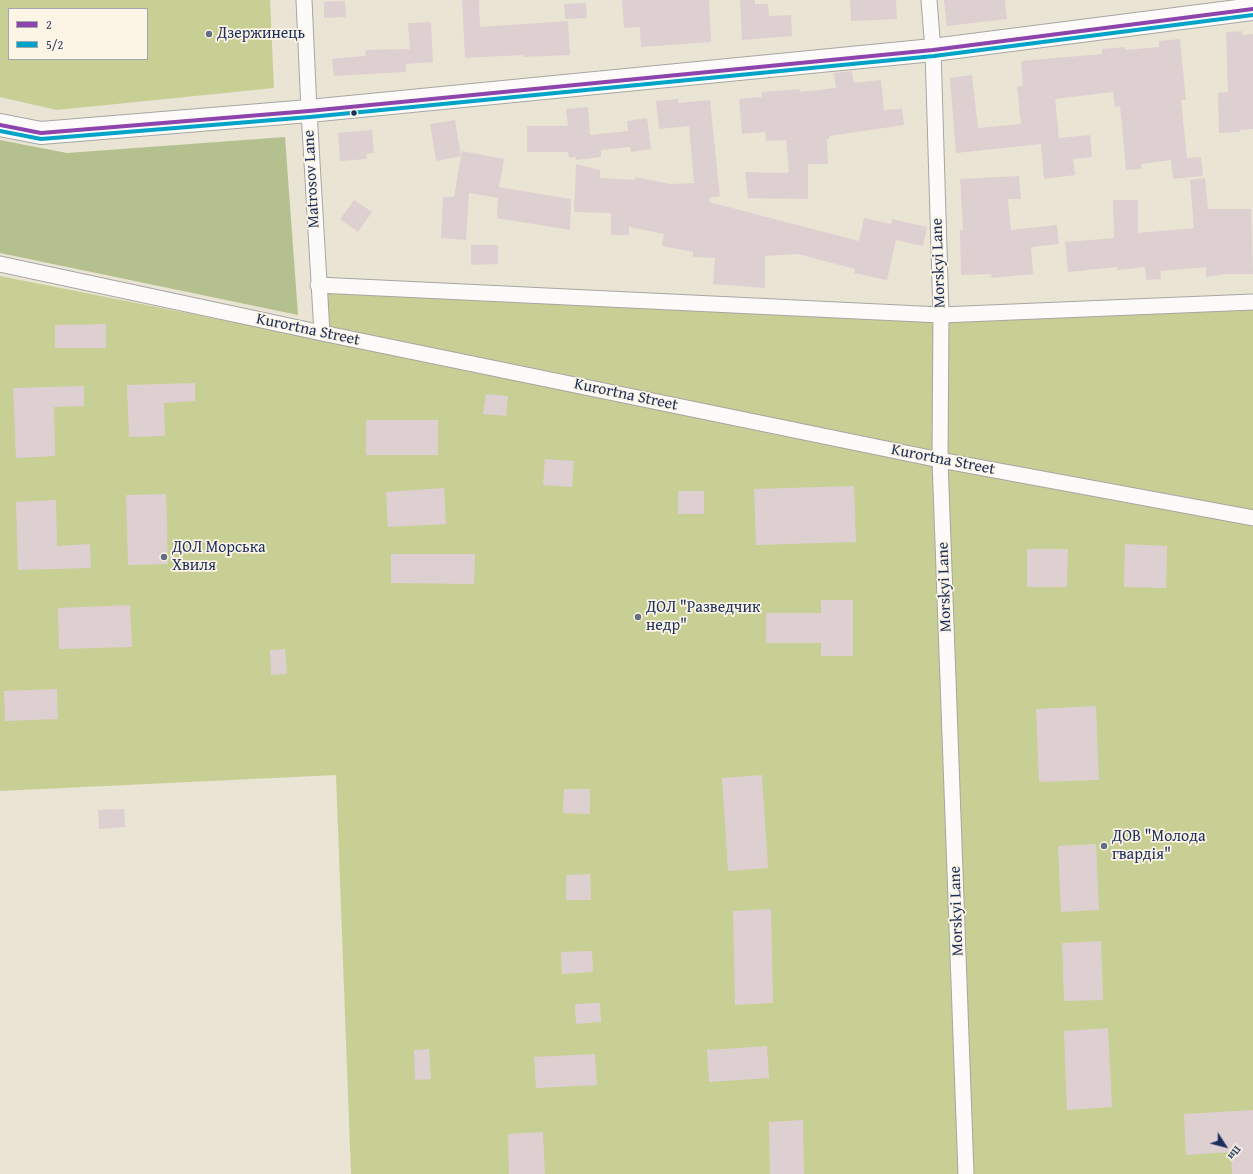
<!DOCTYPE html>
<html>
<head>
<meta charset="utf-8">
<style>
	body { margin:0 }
	#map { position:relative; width:1253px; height:1174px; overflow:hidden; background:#eae4d4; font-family:"Gentium Book Plus",serif }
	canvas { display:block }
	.legend { position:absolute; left:8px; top:8px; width:140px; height:52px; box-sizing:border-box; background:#fcf5e5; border:1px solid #a2a6af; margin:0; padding:5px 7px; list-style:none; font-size:12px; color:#1b2f5e }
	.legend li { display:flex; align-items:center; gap:8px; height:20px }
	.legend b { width:20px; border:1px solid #a2a6af }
	.north { position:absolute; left:1205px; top:1126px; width:40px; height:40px; -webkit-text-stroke:3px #fcf5e5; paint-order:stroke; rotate:126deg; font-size:11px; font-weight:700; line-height:16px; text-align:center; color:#1b2f5e }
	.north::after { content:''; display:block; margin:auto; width:14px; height:18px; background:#1b2f5e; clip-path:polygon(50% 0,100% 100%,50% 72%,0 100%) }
</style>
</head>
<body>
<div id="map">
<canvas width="1253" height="1174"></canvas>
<ul class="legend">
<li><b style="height:5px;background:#8e44ad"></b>2</li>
<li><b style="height:5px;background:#01a3c8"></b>5/2</li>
</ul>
<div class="north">Пн</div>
</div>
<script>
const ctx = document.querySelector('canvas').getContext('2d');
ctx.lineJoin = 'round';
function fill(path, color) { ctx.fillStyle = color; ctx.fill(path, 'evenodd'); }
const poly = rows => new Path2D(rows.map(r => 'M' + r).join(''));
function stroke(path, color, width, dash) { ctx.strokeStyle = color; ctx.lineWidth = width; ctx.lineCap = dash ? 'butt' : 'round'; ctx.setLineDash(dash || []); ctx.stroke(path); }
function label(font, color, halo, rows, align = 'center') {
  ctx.font = font + ' "Gentium Book Plus",serif'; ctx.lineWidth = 3.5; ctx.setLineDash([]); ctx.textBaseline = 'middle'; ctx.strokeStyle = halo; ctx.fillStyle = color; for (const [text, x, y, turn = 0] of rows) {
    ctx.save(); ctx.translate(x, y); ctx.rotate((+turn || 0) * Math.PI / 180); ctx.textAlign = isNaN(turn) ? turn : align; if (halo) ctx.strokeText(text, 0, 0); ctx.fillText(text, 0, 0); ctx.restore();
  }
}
fill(poly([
	[0,0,270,0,274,88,57,110,0,97],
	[9,9,147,9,147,59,9,59],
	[0,276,318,339,324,332,320,290,942,317,1253,304,1253,1174,351,1174,336,775,0,791]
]), '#c7cf94');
fill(poly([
	[285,137,298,315,0,253,0,140,67,153]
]), '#b4c18f');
fill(poly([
	[462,0,479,0,480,27,568,21,570,55,523,57,523,55,465,58],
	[622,0,709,0,711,42,641,47,640,27,624,28],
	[740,0,755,0,755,4,768,4,769,16,791,15,792,36,742,40],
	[850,0,896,0,897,19,851,21],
	[944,0,1005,0,1007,19,947,26],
	[345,1,346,17,324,18,324,2],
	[586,3,587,18,565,19,564,4],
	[431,22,433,62,406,64,406,72,334,76,332,59,365,56,366,50,410,49,408,23],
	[1242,31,1242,35,1253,34,1253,129,1240,130,1240,132,1219,133,1218,93,1228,92,1226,32],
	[1180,39,1186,100,1181,100,1187,158,1201,157,1203,176,1173,179,1171,160,1141,164,1142,169,1126,170,1120,106,1115,107,1113,92,1055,99,1059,138,1090,135,1092,157,1073,159,1075,175,1044,179,1041,144,956,153,950,78,972,75,978,128,1021,124,1017,87,1023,86,1021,61,1102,54,1102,49,1125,47,1125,50,1159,47,1159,41],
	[852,71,854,83,881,80,884,110,902,109,904,125,829,136,830,139,827,139,828,164,808,164,808,199,748,198,745,172,786,173,789,171,786,140,766,141,765,132,742,134,739,99,762,97,762,92,800,89,800,92,836,88,834,73],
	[678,99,678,103,710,100,720,197,710,197,709,202,859,241,864,218,891,224,892,219,927,227,923,246,896,240,887,280,854,273,855,269,798,254,765,256,765,288,713,284,715,258,693,257,693,252,662,246,664,234,629,227,629,235,611,235,611,213,574,212,576,164,600,170,600,178,635,180,635,177,670,184,694,183,689,126,659,129,656,101],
	[588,107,590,135,628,131,627,121,647,118,651,149,631,152,630,147,601,150,601,157,576,160,576,157,569,158,568,152,527,152,527,126,568,126,566,109],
	[455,120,461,156,436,161,430,124],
	[372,130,374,153,366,154,367,159,340,161,338,133],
	[462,151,504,159,499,187,571,199,570,230,497,218,498,195,498,198,469,193,466,240,441,238,443,197,454,197],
	[1019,176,1021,199,1008,199,1011,230,1057,225,1059,244,1031,247,1033,274,992,278,991,274,961,275,960,230,963,230,960,179],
	[1205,178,1208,209,1251,209,1253,274,1226,274,1206,277,1206,267,1160,271,1161,279,1146,280,1145,267,1117,270,1117,267,1068,272,1065,242,1114,238,1113,200,1138,200,1138,233,1194,228,1190,180],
	[354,200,372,212,358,232,340,219],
	[471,245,498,245,498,264,471,265],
	[106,324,106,348,55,348,55,325],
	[195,383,195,401,164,403,165,436,129,437,127,385],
	[84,386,84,406,54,407,55,456,16,458,13,388],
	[486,394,508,396,506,416,483,414],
	[366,420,438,420,438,455,366,455],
	[545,459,574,461,572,487,543,485],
	[854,486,856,542,756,545,754,489],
	[444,488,446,524,388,527,386,492],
	[678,491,704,491,704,514,678,514],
	[166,494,168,564,128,565,126,495],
	[56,500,57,546,90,544,91,568,18,570,16,502],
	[1125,544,1167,546,1166,588,1124,587],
	[1027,549,1068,549,1067,587,1027,587],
	[391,554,475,554,474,584,391,583],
	[821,600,853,600,853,656,821,656,821,643,766,643,766,613,821,613],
	[130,605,132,647,59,649,58,608],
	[285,649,287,674,271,675,270,650],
	[57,689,58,719,5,721,4,691],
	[1096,706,1099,780,1039,782,1036,709],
	[762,775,768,868,728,871,722,778],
	[564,789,590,789,590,814,563,813],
	[124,809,125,827,99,829,98,810],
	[1096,844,1099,910,1061,912,1058,846],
	[590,874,591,900,566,900,566,875],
	[771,909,773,1003,735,1005,733,911],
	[1101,941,1103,1000,1064,1001,1062,943],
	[592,951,593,972,562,974,561,952],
	[600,1003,601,1022,576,1024,575,1004],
	[1108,1028,1112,1107,1067,1110,1064,1031],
	[767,1046,769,1078,709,1082,707,1050],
	[429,1049,431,1079,415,1080,414,1050],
	[595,1054,597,1085,536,1088,534,1057],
	[1253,1110,1253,1174,1232,1174,1231,1152,1186,1155,1184,1114],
	[803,1120,804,1174,770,1174,769,1122],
	[543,1132,545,1174,509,1174,508,1134]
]), '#ded0d1');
const minor = poly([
	[304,0,309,111,322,333],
	[929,0,933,50,941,315,940,460,966,1174],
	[0,264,322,333,940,460,1253,518],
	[318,285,941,315,1253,302]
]);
const secondary = poly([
	[0,125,41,133,309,111,933,50,1253,9]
]);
stroke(minor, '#a7a6a2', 17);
stroke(secondary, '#a7a6a2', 24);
stroke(minor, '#fcfbf9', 15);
stroke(secondary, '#fcfbf9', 22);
stroke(poly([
	[0,125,41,133,309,111,933,50,1253,9]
]), '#8e44ad', 4);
stroke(poly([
	[0,131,41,139,310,117,934,56,1253,15]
]), '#01a3c8', 4);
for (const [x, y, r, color] of [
	[209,34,4,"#636e87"],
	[354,113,3.5,"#1b2f5e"],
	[164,557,4,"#636e87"],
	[638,617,4,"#636e87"],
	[1104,846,4,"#636e87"]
]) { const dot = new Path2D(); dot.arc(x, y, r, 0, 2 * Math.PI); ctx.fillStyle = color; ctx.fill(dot); stroke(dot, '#fcf5e5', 1.5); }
label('16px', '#1b2f5e', '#fcf5e5', [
	["Дзержинець",217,34],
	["ДОЛ Морська",172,548],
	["Хвиля",172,566],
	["ДОЛ \"Разведчик",646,608],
	["недр\"",646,626],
	["ДОВ \"Молода",1112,837],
	["гвардія\"",1112,855]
], 'left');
label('16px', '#1b2f5e', '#fcf5e5', [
	["Matrosov Lane",312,179,-93],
	["Morskyi Lane",939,263,-92],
	["Kurortna Street",308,330,12],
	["Kurortna Street",626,395,12],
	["Kurortna Street",943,460,11],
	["Morskyi Lane",945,587,-92],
	["Morskyi Lane",957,911,-92]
]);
</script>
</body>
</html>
